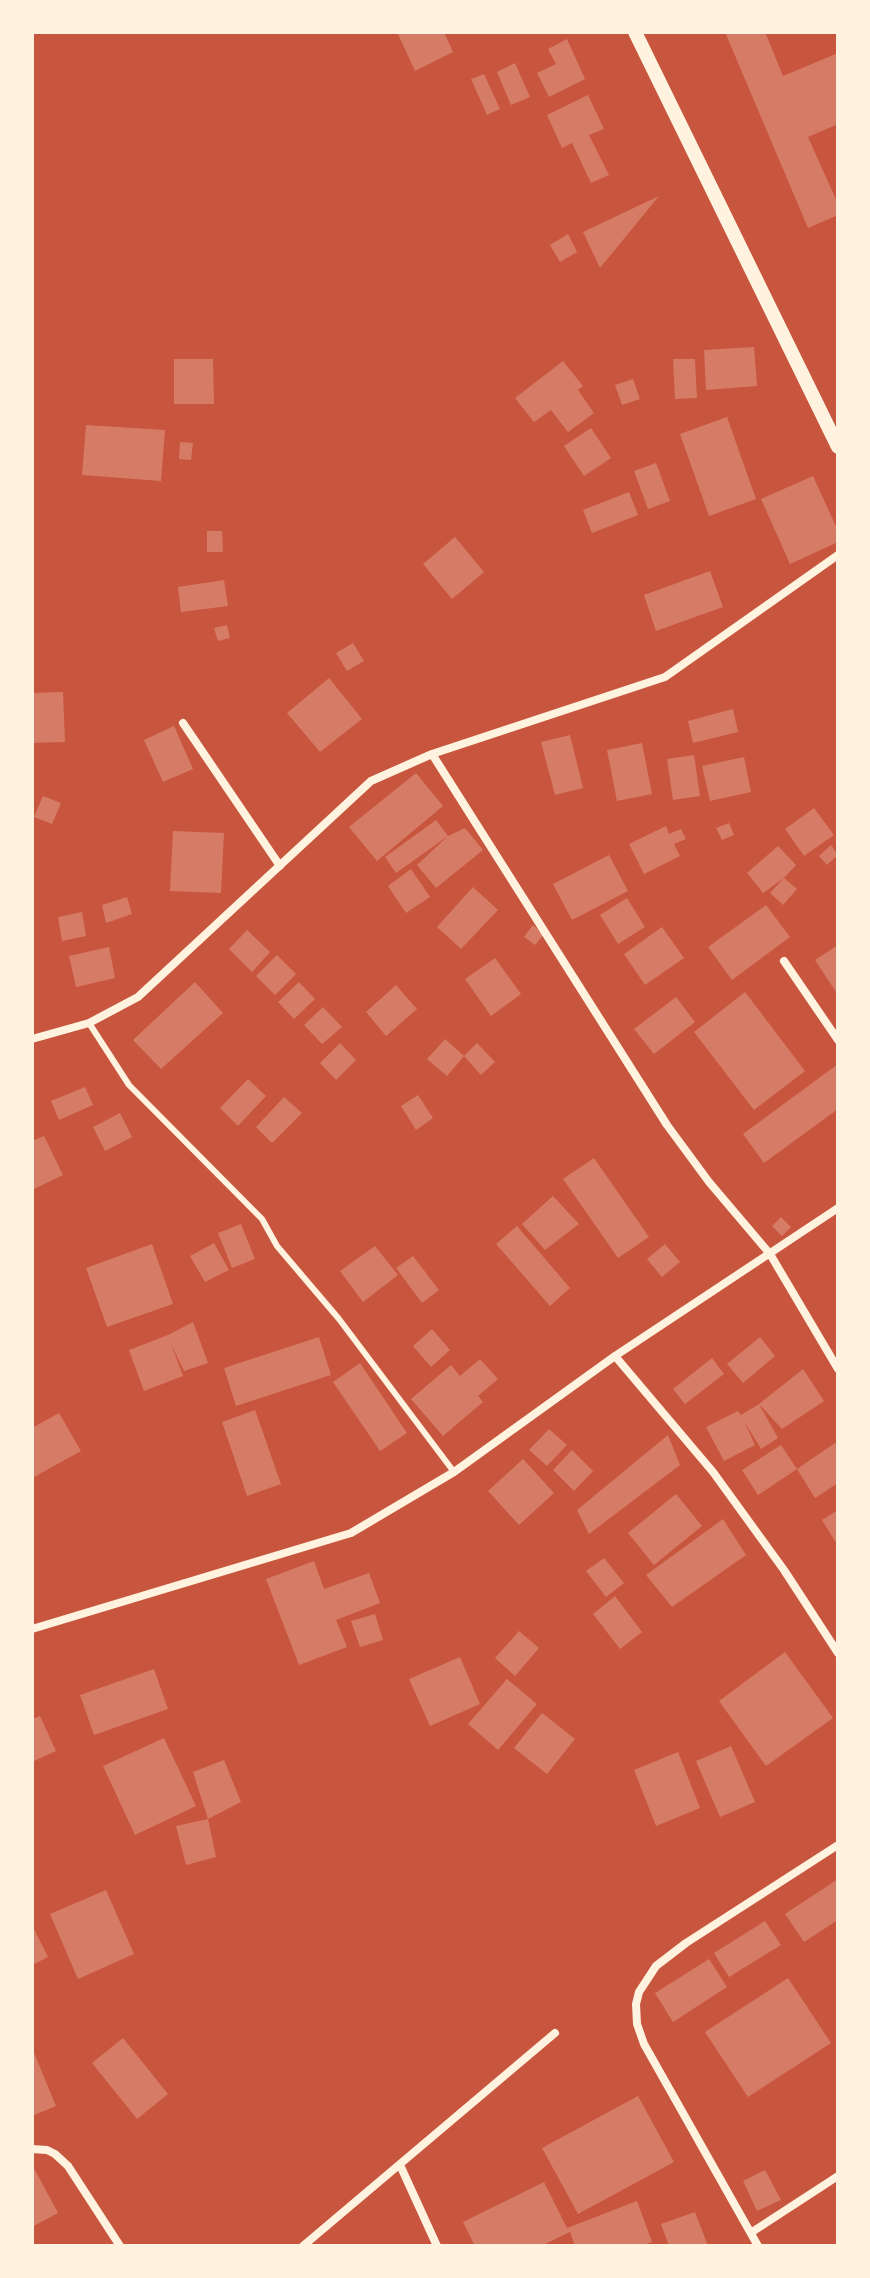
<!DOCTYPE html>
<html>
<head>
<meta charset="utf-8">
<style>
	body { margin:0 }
	#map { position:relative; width:870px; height:2278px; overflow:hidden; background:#c8553d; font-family:"Asap Condensed",sans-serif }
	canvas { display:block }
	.frame { position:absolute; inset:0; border:34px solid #fff3e0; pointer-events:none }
</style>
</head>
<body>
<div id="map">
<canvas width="870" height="2278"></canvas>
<div class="frame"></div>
</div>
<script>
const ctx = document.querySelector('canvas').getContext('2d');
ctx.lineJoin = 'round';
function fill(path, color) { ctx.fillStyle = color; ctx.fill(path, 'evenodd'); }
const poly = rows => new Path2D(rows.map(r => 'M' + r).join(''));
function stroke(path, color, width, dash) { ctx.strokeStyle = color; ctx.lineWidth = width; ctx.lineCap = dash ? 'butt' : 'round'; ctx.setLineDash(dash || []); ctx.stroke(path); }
fill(poly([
	[397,32,444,32,453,52,415,71],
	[725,32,765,32,783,76,838,53,838,124,808,137,838,204,838,215,808,228],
	[567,39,585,79,549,97,537,73,556,64,548,49],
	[515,63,530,97,511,105,497,72],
	[484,74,500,109,487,115,471,79],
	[588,95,604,129,589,135,609,175,591,183,572,143,562,148,547,115],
	[659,196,600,268,583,232],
	[568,234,577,252,560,262,550,245],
	[754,347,757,386,706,390,704,350],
	[174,359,213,359,214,404,174,404],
	[673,359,695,359,697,398,675,399],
	[563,361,583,386,578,390,594,413,568,432,551,410,534,422,515,398],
	[633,379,640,399,622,405,615,385],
	[727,417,756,499,709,516,680,434],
	[86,425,165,430,161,481,82,475],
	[591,428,611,458,584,476,564,446],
	[180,442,193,443,191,460,179,459],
	[656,463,670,501,648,509,634,471],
	[813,476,838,531,838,542,790,564,761,499],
	[629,492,638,515,592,533,583,510],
	[207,531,222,531,223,552,207,552],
	[455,537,484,572,452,599,423,564],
	[710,571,723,607,656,631,644,595],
	[224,580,228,606,181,612,178,587],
	[227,625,230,638,218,641,214,628],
	[353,643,364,661,347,671,336,653],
	[329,678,362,719,320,752,287,713],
	[63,692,65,742,32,743,32,693],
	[733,709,738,732,693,743,688,721],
	[174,726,193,769,163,782,144,740],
	[570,735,583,788,555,795,541,742],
	[642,743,652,794,617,801,607,750],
	[694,755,700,796,673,800,667,759],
	[744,757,751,792,710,801,702,766],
	[416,773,443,806,377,861,349,827],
	[43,796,61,803,52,824,34,817],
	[814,808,834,835,804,856,785,829],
	[436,820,448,836,465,828,483,850,436,888,417,865,448,836,396,873,385,857],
	[729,823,734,835,722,840,716,828],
	[666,826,669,834,681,829,686,839,674,844,680,856,644,874,629,844],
	[173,831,224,833,221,893,170,891],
	[831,845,838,855,827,865,819,856],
	[778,846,796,865,784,878,797,889,783,905,770,893,784,878,763,893,747,873],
	[609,855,628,891,572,920,553,884],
	[411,869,430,897,406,913,388,886],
	[473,887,498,910,461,949,437,927],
	[127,897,132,914,106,923,102,905],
	[627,898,645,927,618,944,600,915],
	[766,905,790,937,732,980,708,947],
	[82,912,86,936,62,941,58,917],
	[533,925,544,934,535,945,524,937],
	[662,927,684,958,645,985,624,954],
	[247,930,270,952,252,972,229,949],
	[838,945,838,995,815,960],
	[109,947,115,978,76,987,69,956],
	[277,955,296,974,275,995,256,976],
	[495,958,521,994,491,1016,465,979],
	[195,982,223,1013,161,1069,133,1040],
	[299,982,315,999,294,1019,278,1002],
	[396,985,417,1009,386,1036,366,1012],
	[745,992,805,1071,754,1110,694,1032],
	[676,997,695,1022,654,1054,634,1029],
	[323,1007,342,1027,322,1044,304,1025],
	[445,1039,464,1056,477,1043,495,1062,481,1075,464,1056,447,1076,427,1059],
	[340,1043,356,1060,336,1080,320,1063],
	[838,1064,838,1109,764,1163,743,1134],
	[248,1079,266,1096,238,1126,220,1108],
	[85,1087,93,1105,59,1120,51,1101],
	[418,1095,433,1118,416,1130,401,1106],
	[284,1097,302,1113,272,1143,256,1127],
	[120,1113,132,1137,105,1151,93,1127],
	[44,1136,63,1175,32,1190,32,1141],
	[594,1158,649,1237,618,1258,563,1179],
	[553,1196,579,1224,545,1250,522,1224],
	[781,1217,791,1227,782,1236,772,1226],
	[241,1224,255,1259,232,1268,218,1233],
	[517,1226,570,1288,550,1306,496,1244],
	[214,1243,229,1270,205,1282,190,1256],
	[152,1244,173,1304,107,1327,86,1268],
	[665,1244,680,1262,662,1277,647,1259],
	[375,1246,398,1275,363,1302,340,1271],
	[413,1256,439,1290,422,1303,396,1268],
	[193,1322,208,1363,184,1371,171,1344,183,1376,144,1391,129,1350,168,1335],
	[432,1329,450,1350,431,1367,413,1346],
	[319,1337,331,1375,236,1406,224,1368],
	[760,1337,775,1356,743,1383,727,1364],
	[712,1358,724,1374,685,1404,673,1389],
	[480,1359,498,1379,478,1396,483,1402,443,1436,411,1399,451,1365,460,1376],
	[360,1363,407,1433,380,1451,333,1382],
	[803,1369,824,1401,782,1429,759,1404,778,1438,761,1449,744,1421,755,1445,724,1461,706,1427,738,1411,741,1415,759,1404],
	[255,1410,281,1484,247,1496,222,1422],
	[59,1413,81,1451,34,1477,32,1472,32,1428],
	[549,1429,567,1445,547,1466,529,1450],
	[668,1435,680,1465,589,1534,577,1510],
	[838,1441,838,1483,815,1498,797,1469],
	[781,1445,797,1469,758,1495,742,1470],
	[572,1450,593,1471,574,1491,553,1470],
	[523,1459,554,1493,519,1525,488,1491],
	[676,1494,702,1526,654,1565,628,1533],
	[838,1510,838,1546,822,1520],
	[723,1519,746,1555,672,1607,646,1575],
	[604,1558,624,1583,606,1597,586,1571],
	[314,1561,324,1589,369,1573,380,1603,336,1620,347,1647,299,1665,266,1579],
	[615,1596,642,1632,620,1649,593,1614],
	[375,1614,383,1640,360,1647,351,1621],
	[519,1631,539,1648,515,1676,495,1658],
	[785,1652,833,1718,766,1766,719,1701],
	[460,1657,480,1704,430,1726,409,1679],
	[154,1669,168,1709,94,1735,80,1695],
	[507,1679,537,1704,498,1750,468,1724],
	[542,1713,575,1739,547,1774,514,1748],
	[40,1716,56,1751,32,1762,32,1719],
	[164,1738,196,1806,135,1835,103,1766],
	[731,1746,755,1802,720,1817,696,1761],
	[678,1752,700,1808,656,1826,634,1770],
	[224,1760,241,1802,208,1819,193,1772],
	[208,1819,216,1857,186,1865,176,1826],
	[838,1879,838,1920,804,1942,785,1914],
	[106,1890,134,1954,78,1979,50,1914],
	[765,1921,781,1945,729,1977,714,1953],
	[32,1925,48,1957,32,1965],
	[709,1959,727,1987,673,2022,655,1993],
	[788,1978,831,2043,748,2097,705,2032],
	[123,2038,168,2094,137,2119,92,2063],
	[32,2048,56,2106,32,2116],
	[638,2096,674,2162,578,2214,542,2148],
	[35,2170,58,2213,32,2227,32,2171],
	[765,2170,781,2200,757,2211,743,2181],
	[544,2182,567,2228,637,2201,652,2242,642,2246,575,2246,570,2232,541,2246,475,2246,463,2222],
	[695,2212,708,2246,669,2246,661,2224]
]), '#d67c66');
stroke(poly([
	[89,1023,129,1085,262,1219,277,1246,339,1319,454,1472]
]), '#fff3e0', 6);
stroke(poly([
	[183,723,280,866],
	[432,754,667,1125,709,1182,770,1254,838,1369],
	[784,961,838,1040],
	[32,1039,89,1023,138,997,371,781,432,754,665,677,838,555],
	[615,1356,713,1472,784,1570,838,1653],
	[32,1629,351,1533,454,1472,615,1356,838,1208],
	[32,2149,47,2150,55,2154,68,2166,120,2246],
	[400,2165,437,2246],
	[752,2232,838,2176],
	[303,2246,555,2033],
	[758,2246,644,2044,637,2024,636,2004,639,1992,656,1966,686,1943,838,1845]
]), '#fff3e0', 8);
stroke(poly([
	[635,32,838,447]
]), '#fff3e0', 14);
</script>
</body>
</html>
